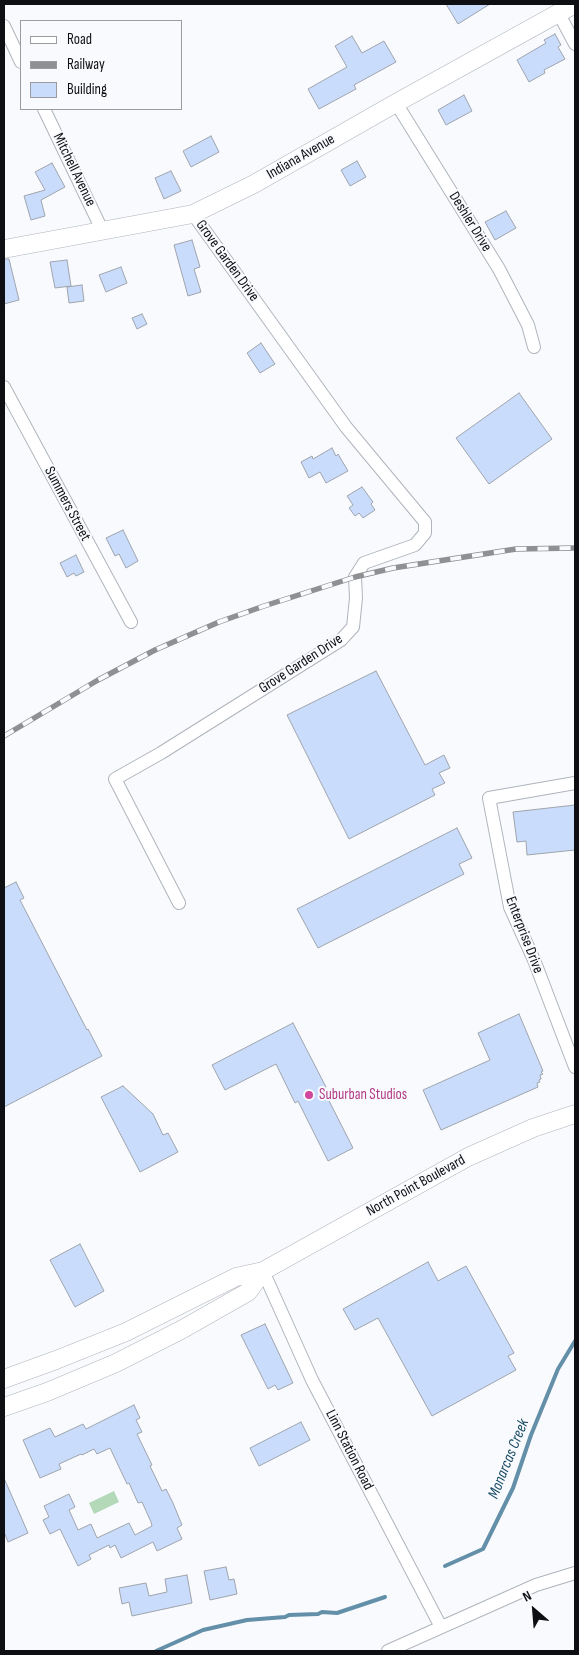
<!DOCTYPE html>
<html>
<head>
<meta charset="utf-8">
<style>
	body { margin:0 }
	#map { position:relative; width:579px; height:1655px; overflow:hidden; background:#f8fafe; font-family:"Sofia Sans Condensed",sans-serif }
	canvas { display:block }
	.frame { position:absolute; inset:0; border:5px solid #0e0f12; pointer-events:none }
	.legend { position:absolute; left:20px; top:20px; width:162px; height:90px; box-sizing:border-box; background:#f8fafe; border:1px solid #9a9ca0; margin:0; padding:6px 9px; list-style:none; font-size:15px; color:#0e0f12 }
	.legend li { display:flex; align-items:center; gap:10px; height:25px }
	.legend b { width:25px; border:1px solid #9a9ca0 }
	.north { position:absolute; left:509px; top:1585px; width:50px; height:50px; -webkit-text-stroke:4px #f8fafe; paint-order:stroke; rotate:333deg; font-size:14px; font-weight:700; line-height:20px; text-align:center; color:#0e0f12 }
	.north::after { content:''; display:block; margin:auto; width:18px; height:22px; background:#0e0f12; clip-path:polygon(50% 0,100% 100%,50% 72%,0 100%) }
</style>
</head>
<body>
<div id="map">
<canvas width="579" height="1655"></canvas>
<div class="frame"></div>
<ul class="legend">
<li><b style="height:6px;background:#fff"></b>Road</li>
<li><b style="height:6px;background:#8e9093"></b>Railway</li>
<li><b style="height:14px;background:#c9dcfc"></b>Building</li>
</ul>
<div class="north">N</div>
</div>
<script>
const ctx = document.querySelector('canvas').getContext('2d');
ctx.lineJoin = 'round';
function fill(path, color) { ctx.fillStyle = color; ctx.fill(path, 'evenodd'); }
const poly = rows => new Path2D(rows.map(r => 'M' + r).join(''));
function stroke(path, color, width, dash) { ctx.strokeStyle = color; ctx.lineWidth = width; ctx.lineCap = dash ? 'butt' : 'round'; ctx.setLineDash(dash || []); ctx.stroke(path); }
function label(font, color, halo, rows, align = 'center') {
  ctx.font = font + ' "Sofia Sans Condensed",sans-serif'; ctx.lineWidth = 4; ctx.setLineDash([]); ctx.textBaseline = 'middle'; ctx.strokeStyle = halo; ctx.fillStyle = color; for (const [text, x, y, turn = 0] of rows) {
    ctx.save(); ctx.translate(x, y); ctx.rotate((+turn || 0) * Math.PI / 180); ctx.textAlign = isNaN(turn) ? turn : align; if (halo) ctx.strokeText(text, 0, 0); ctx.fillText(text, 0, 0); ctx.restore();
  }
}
fill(poly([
	[114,1491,119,1502,94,1514,89,1503]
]), '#b4d9b8');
stroke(poly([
	[445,1566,483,1549,513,1488,531,1435,558,1369,575,1341],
	[156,1651,203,1630,247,1620,285,1617,289,1615,318,1614,322,1612,337,1613,385,1597]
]), '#638fa8', 4);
const building = poly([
	[446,4,490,4,458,24,446,4],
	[555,34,561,45,558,47,565,59,544,70,545,73,529,82,517,60,546,43,544,40,555,34],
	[352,36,362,53,384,41,396,62,354,85,356,89,319,109,308,89,347,67,335,46,352,36],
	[464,95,472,111,446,125,438,110,464,95],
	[211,136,219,152,191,167,183,151,211,136],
	[357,161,366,177,350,186,341,170,357,161],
	[52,163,65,187,41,200,45,216,31,220,24,196,45,190,35,172,52,163],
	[171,171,181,191,164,199,155,178,171,171],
	[506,211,516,228,495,240,485,222,506,211],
	[192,240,200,267,194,269,201,292,188,296,174,245,192,240],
	[4,259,9,259,19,300,4,304,4,259],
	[67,260,71,286,55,288,50,262,67,260],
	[121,267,127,283,106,292,99,275,121,267],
	[82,285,84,301,69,303,67,287,82,285],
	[142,314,147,324,137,329,132,318,142,314],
	[261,343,275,364,260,373,247,353,261,343],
	[519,393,552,439,489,484,456,438,519,393],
	[332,448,336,456,338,454,348,471,326,483,320,472,309,478,301,462,312,456,313,459,332,448],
	[362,487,373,502,371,504,375,510,363,518,359,513,355,516,349,508,353,505,347,496,362,487],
	[123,530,138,561,126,568,119,554,115,556,106,538,123,530],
	[76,555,84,572,76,576,74,573,67,577,60,563,76,555],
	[376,671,425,765,444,755,450,768,439,773,445,783,432,789,435,795,349,839,287,715,376,671],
	[575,805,575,850,527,855,526,841,517,842,513,812,575,805],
	[457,828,472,858,459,864,464,874,318,948,297,909,457,828],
	[16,882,24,898,20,900,87,1030,88,1029,102,1056,4,1107,4,888,16,882],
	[519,1014,543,1071,541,1072,543,1074,540,1075,541,1079,539,1080,540,1082,537,1083,538,1087,441,1130,423,1090,490,1060,478,1033,519,1014],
	[293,1023,326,1087,323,1089,353,1148,328,1161,298,1101,295,1103,276,1064,225,1090,212,1065,293,1023],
	[123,1086,153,1114,163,1135,168,1133,178,1152,140,1172,101,1097,123,1086],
	[80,1244,104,1291,75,1307,50,1260,80,1244],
	[428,1262,438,1281,466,1266,514,1353,508,1356,516,1370,432,1416,378,1318,355,1330,343,1309,428,1262],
	[265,1324,293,1383,278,1390,275,1385,268,1389,241,1335,265,1324],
	[134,1405,140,1418,136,1420,142,1432,137,1434,152,1465,150,1466,162,1491,166,1489,173,1503,182,1525,177,1528,182,1539,157,1551,153,1542,121,1558,115,1545,110,1548,109,1545,89,1555,91,1559,78,1566,60,1529,50,1534,43,1520,49,1517,44,1506,69,1494,75,1507,69,1510,78,1530,91,1524,97,1538,129,1523,135,1535,152,1526,151,1522,142,1502,138,1503,129,1483,127,1484,110,1448,97,1454,94,1449,82,1455,81,1454,59,1464,61,1469,40,1478,23,1440,50,1428,55,1437,83,1424,86,1429,134,1405],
	[301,1422,310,1440,259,1466,250,1448,301,1422],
	[4,1478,28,1533,8,1542,4,1532,4,1478],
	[226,1567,229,1580,234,1579,237,1594,210,1600,204,1571,226,1567],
	[187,1575,192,1603,132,1616,129,1602,122,1604,119,1588,146,1583,149,1596,167,1592,165,1579,187,1575]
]);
fill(building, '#c9dcfc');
stroke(building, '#9fa4ac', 1);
const street = poly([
	[559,14,575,44],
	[4,26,21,62],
	[396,103,499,269,528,325,534,347],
	[44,109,103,232],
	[4,387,131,622],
	[575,783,489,798,510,907,534,960,575,1067],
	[179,903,115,779,161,753,341,640,353,627,356,598,355,577,364,563,415,545,425,533,425,522,346,427,193,214],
	[263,1271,312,1380,441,1627],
	[388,1651,536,1585,575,1573]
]);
const secondary = poly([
	[4,249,193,214,254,184,396,103,575,4],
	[4,1379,56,1360,126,1332,236,1277,263,1271,468,1157,533,1128,575,1114],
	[4,1407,47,1392,116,1363,181,1330,248,1292,263,1271]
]);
stroke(street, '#afb4bc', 14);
stroke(secondary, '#afb4bc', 19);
stroke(street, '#fff', 12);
stroke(secondary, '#fff', 18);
const rail = poly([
	[4,736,98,680,155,650,219,622,264,606,355,577,393,568,516,549,575,548]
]);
stroke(rail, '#8e9093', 5.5);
stroke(rail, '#f8fafe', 4, [11]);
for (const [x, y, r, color] of [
	[309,1095,5,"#d1479c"]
]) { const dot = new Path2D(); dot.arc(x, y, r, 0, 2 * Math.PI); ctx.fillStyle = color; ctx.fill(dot); stroke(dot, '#f8fafe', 2); }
label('15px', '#0e0f12', '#f8fafe', [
	["Indiana Avenue",301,157,-30],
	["Mitchell Avenue",74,170,64],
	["Deshler Drive",470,222,58],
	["Grove Garden Drive",227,261,54],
	["Summers Street",67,504,62],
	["Grove Garden Drive",301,664,-33],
	["Enterprise Drive",524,935,69],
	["North Point Boulevard",416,1186,-29],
	["Linn Station Road",349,1450,63]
]);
label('15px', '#b23c85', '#f8fafe', [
	["Suburban Studios",319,1095]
], 'left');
label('italic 16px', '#194b63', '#f8fafe', [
	["Monarcas Creek",509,1459,-68]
]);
</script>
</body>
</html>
